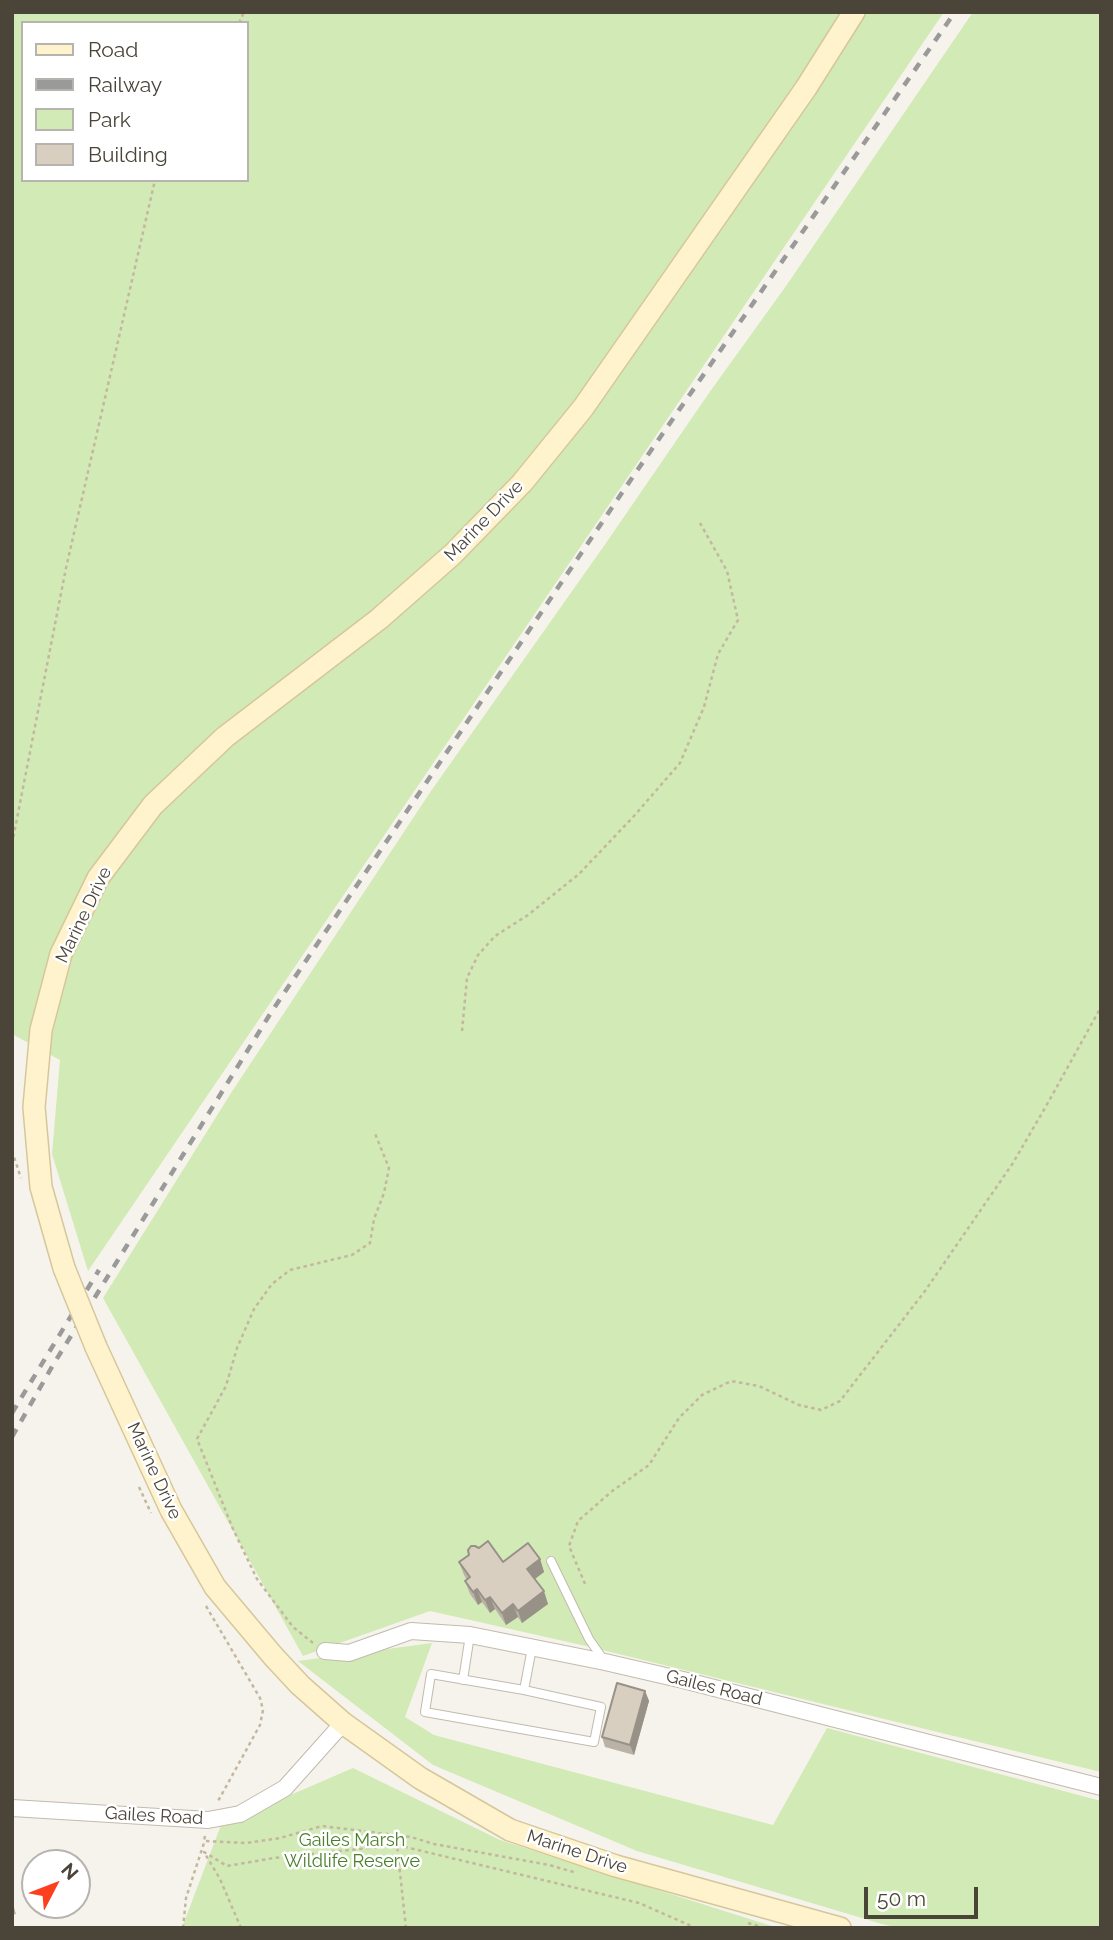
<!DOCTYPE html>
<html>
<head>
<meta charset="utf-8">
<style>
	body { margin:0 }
	#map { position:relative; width:1113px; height:1940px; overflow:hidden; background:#f6f3ec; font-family:Raleway,sans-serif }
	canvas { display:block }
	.frame { position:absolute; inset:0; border:14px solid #4b4439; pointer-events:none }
	.legend { position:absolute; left:21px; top:21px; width:228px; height:161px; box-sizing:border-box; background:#fff; border:2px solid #b7b4b0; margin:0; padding:9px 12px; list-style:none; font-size:21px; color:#4b4439 }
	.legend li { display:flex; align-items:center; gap:14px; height:35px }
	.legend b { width:35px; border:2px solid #b7b4b0 }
	.north { position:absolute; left:21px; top:1849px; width:70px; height:70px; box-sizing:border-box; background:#fff; border:2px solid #b7b4b0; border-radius:50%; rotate:48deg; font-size:19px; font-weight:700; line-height:28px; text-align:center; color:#4b4439 }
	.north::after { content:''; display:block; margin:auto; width:24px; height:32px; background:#fc3f1d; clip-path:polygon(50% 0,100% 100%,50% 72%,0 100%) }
	.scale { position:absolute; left:864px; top:1887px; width:114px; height:32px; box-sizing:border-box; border:4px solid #4b4439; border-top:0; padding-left:9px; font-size:21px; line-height:24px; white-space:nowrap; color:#4b4439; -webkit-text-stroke:5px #fff; paint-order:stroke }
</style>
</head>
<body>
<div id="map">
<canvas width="1113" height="1940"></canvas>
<div class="frame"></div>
<ul class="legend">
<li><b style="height:9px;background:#fff3cd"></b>Road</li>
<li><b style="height:9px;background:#9a9a9a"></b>Railway</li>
<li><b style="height:19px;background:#d2eab5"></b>Park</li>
<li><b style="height:19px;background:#d8cfc1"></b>Building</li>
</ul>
<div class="north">N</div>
<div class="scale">50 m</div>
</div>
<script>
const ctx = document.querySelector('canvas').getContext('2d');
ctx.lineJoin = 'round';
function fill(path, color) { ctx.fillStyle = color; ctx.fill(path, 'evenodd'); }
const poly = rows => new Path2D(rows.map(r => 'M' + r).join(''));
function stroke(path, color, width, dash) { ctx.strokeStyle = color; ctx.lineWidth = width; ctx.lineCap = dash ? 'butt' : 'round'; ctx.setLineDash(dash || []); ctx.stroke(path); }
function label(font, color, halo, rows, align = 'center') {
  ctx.font = font + ' Raleway,sans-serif'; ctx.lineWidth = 5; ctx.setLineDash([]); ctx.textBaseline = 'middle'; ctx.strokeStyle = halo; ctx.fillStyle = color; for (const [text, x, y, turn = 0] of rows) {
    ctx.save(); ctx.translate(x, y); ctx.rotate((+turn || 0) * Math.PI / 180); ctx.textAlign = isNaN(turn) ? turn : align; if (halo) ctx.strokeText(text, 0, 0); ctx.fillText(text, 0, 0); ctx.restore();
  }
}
fill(poly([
	[12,12,944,12,88,1271,52,1154,60,1060,12,1034],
	[23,23,247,23,247,180,23,180],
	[973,12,1101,12,1101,1772,586,1646,430,1611,303,1656,103,1298,231,1093,431,791,606,543,709,393,786,286],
	[432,1643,405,1717,434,1735,773,1825,827,1728,1101,1801,1101,1928,900,1928,882,1924,637,1851,433,1765,298,1661],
	[353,1768,500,1840,778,1928,190,1928,183,1925,221,1825]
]), '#d2eab5');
const lane = poly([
	[551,1561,589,1639,603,1659],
	[431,1674,524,1690,601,1707,594,1742,425,1712,431,1674],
	[463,1680,470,1635],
	[524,1690,532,1648]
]);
const street = poly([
	[325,1651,349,1653,411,1631,470,1635,605,1662,683,1680,1101,1787],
	[12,1808,208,1820,240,1814,285,1788,343,1723]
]);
const secondary = poly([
	[64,1268,41,1187,34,1107,41,1030,61,954,98,878,153,805,225,737,379,619,453,554,522,483,583,408,806,88,854,12],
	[96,1347,171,1510,215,1587,273,1656,300,1685,343,1723,420,1778,510,1830,616,1866,840,1928]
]);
stroke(lane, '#c2bbae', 10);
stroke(street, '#c2bbae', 18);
stroke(secondary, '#d6c79b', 24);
stroke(poly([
	[239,23,244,12],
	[12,844,66,568,155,180],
	[462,1031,467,978,478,955,495,936,528,915,579,874,634,816,680,763,704,707,718,654,738,620,727,571,700,523],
	[12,1151,21,1178],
	[139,1487,151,1513],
	[585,1584,569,1546,578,1521,611,1492,649,1465,679,1418,702,1395,731,1381,759,1386,799,1405,821,1410,840,1401,925,1291,1013,1163,1049,1101,1101,1007],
	[206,1606,260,1698,263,1710,260,1725,217,1803],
	[313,1643,293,1627,257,1579,233,1529,197,1439,226,1386,237,1348,254,1309,272,1284,290,1270,352,1255,370,1243,374,1219,384,1193,389,1168,374,1131],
	[205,1836,204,1841,246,1843,280,1838,322,1826,411,1837,434,1844,549,1865,577,1873],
	[748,1923,765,1928],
	[183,1928,186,1898,204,1843],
	[241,1928,220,1879,204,1852,227,1866,274,1858,397,1845],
	[406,1928,397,1845,639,1903,696,1928]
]), '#c4b79f', 2.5, [3.5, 3.5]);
stroke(lane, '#fff', 8);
stroke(street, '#fff', 16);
stroke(secondary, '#fff3cd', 21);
stroke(poly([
	[12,1413,99,1270],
	[12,1437,53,1365,272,1011,634,475,955,12]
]), '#9a9a9a', 4.5, [9, 9]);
const secondaryBridge = poly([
	[64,1268,96,1347]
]);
stroke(secondaryBridge, '#d6c79b', 24, []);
stroke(secondaryBridge, '#fff3cd', 21);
fill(poly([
	[540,1559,544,1572,535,1579,548,1604,522,1623,518,1617,506,1625,495,1609,490,1613,482,1602,478,1605,470,1594,465,1581,467,1580,464,1575,459,1562,503,1562],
	[645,1691,649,1701,634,1755,605,1747,602,1737],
	[12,1901,16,1914,12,1915]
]), '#bab2a6');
fill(poly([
	[540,1559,544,1572,532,1581,527,1569],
	[477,1589,482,1602,478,1605,473,1592],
	[544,1591,548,1604,522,1623,518,1611],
	[490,1597,495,1609,490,1613,485,1600],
	[513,1604,518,1617,506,1625,502,1613],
	[645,1691,649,1701,634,1755,630,1745]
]), '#979187');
const building = poly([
	[488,1541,503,1562,528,1543,540,1559,527,1569,544,1591,518,1611,513,1604,502,1613,490,1597,485,1600,477,1589,473,1592,465,1581,470,1577,459,1562,469,1555,468,1550,471,1546,475,1546,479,1548,488,1541],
	[617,1683,645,1691,630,1745,602,1737,617,1683]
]);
fill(building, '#d8cfc1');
stroke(building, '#979187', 2);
label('18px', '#4b4439', '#fff', [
	["Marine Drive",484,521,-46],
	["Marine Drive",84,915,-64],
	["Marine Drive",154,1471,65],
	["Gailes Road",714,1688,14],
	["Gailes Road",154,1816,3],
	["Marine Drive",577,1852,18]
]);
label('18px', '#4a7f2a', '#fff', [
	["Gailes Marsh",352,1841],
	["Wildlife Reserve",352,1862]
]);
</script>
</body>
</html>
